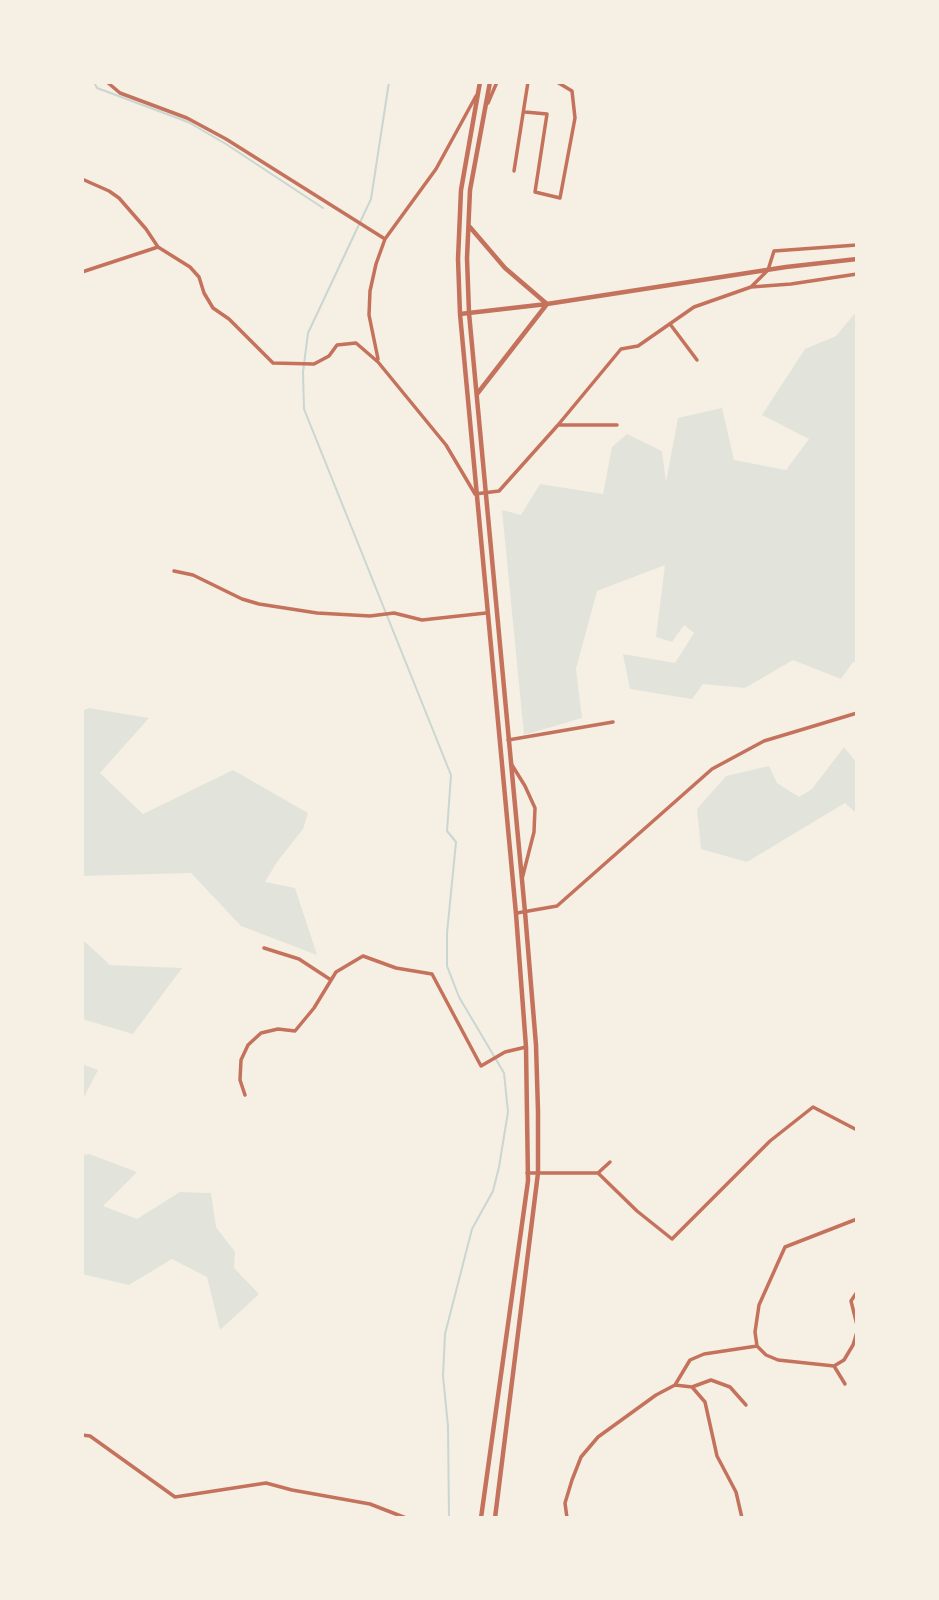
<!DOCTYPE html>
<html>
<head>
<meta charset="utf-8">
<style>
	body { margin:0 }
	#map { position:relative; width:939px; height:1600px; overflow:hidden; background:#f6efe4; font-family:"Work Sans",sans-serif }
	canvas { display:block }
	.frame { position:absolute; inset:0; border:84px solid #f6efe4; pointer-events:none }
</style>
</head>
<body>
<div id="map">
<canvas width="939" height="1600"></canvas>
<div class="frame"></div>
</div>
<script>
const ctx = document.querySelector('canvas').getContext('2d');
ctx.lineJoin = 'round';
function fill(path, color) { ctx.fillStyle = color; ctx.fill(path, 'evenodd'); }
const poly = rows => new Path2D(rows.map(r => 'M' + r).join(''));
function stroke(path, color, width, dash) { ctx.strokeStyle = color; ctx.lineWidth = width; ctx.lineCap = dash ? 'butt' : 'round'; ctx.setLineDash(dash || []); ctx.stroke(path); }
fill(poly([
	[856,312,857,662,853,662,841,679,793,660,745,688,703,684,692,699,630,689,623,654,675,663,694,633,684,625,672,642,656,637,665,565,597,591,576,669,582,718,524,735,502,510,521,515,540,484,603,494,612,447,627,434,662,451,666,482,678,418,722,408,734,460,786,470,809,439,762,415,805,349,836,336],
	[89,708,149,718,100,773,143,814,233,770,308,813,303,829,277,862,265,882,295,888,317,955,241,926,191,873,82,876,82,711],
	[844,747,857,763,857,814,845,803,747,862,701,849,697,809,726,776,769,766,777,783,799,797,812,789],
	[82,939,110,965,182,968,133,1034,82,1019],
	[82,1064,98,1070,82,1101],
	[89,1154,137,1172,103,1206,137,1219,180,1192,211,1193,216,1227,235,1252,234,1268,259,1294,220,1330,207,1277,172,1259,129,1285,82,1274,82,1155]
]), '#e2e4dc');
stroke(poly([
	[94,82,97,88,188,122,226,144,323,208],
	[389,82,371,199,308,333,303,372,304,409,451,775,447,831,456,842,447,933,447,966,459,997,504,1073,508,1112,499,1167,493,1191,472,1229,445,1334,443,1376,448,1426,449,1518]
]), '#c9d6d2', 2);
stroke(poly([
	[107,82,120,93,187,118,226,139,385,239],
	[488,103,497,82],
	[525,112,547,114,535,192,560,198,575,118,572,91,557,82],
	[514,171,528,82],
	[82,179,109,191,119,198,146,229,158,247],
	[82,272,158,247,190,267,199,277,204,293,213,308,229,319,273,363,314,364,329,356,337,345,356,343,378,362,446,445,475,494,499,491,558,425,621,349,638,346,694,307,751,287,791,284,857,274],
	[751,287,768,270,774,251,857,245],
	[670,324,697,360],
	[378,359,369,315,370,291,376,264,385,239,436,169,476,96],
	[558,425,617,425],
	[174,571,193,575,242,599,259,604,317,613,370,616,394,613,422,620,486,613],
	[508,740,613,722],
	[512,765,525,786,535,808,534,832,522,879],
	[517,913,557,906,712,769,764,741,857,713],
	[264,948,299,959,331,980],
	[245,1095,240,1080,241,1060,248,1045,261,1033,278,1029,295,1031,314,1008,336,972,363,956,396,968,432,974,481,1066,505,1052,526,1047],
	[527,1173,598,1173,610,1162],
	[598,1173,637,1211,672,1239,770,1141,813,1107,857,1130],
	[857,1292,851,1301,857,1325],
	[757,1346,766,1355,778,1360,834,1366,844,1360,853,1345,857,1332],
	[834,1366,845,1384],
	[675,1385,692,1387,705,1402,717,1456,736,1492,742,1518],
	[692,1387,711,1380,730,1387,746,1405],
	[82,1435,90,1436,175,1497,266,1483,292,1490,370,1504,406,1518],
	[567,1518,565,1503,572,1480,581,1457,598,1437,656,1395,675,1385,690,1360,704,1354,757,1346,755,1332,759,1305,785,1247,857,1219]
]), '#c5725c', 3.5);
stroke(poly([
	[480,82,461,190,458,259,460,314,516,914,526,1047,528,1181,481,1518],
	[490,82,470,190,467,258,469,313,525,912,536,1045,538,1111,538,1173,495,1518],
	[469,226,505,268,547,304,477,394],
	[460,314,547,304,786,267,857,259]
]), '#c5725c', 4.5);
</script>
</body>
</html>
